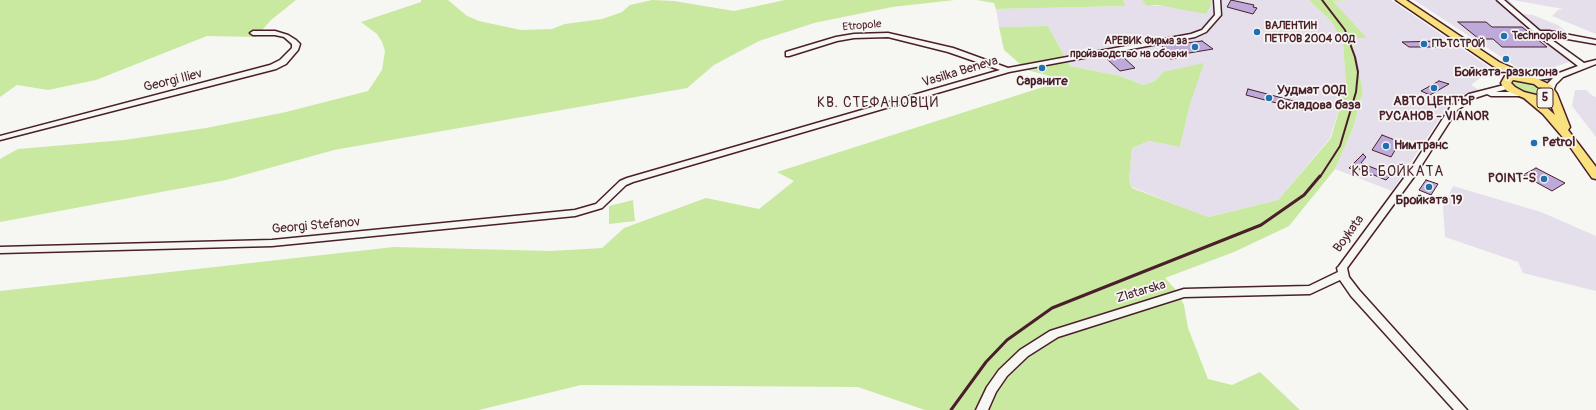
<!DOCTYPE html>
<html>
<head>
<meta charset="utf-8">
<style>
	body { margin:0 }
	canvas { display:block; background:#f6f6f2 }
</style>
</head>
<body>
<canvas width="1596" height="410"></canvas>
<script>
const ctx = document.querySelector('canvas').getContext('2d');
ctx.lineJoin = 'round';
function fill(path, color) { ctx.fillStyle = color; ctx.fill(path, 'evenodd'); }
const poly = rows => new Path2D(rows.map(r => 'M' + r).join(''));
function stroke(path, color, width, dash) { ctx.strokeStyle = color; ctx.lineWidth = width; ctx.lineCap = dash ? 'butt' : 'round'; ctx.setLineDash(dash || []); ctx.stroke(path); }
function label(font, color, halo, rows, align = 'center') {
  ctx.font = font + ' Pangolin,sans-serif'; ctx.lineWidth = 3.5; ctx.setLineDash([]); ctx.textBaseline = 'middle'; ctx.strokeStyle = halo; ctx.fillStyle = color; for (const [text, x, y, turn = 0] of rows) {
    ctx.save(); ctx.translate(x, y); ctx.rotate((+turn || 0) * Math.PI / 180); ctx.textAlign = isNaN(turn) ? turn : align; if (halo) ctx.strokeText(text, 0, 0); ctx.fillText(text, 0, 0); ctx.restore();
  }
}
fill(poly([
	[1123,0,1142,0,1148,6,1211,5,1211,0,1309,0,1331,21,1343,43,1346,85,1330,138,1278,200,1207,217,1132,187,1129,180,1132,148,1149,141,1180,147,1190,104,1163,72,1155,81,1143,85,1120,76,1070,66,1048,26,999,27,996,9,1126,6],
	[1351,0,1391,0,1492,69,1471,85,1479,90,1460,99,1440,118,1392,191,1335,169,1353,128,1363,91,1351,38,1367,38,1333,1],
	[1414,0,1509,0,1522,14,1533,15,1558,25,1568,33,1547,35,1579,59,1532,74,1521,70],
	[1513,0,1596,0,1596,34,1552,16,1558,10,1563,9],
	[1575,90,1586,90,1593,96,1596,97,1596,137,1572,106],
	[1453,186,1541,212,1596,236,1596,291,1523,273,1518,262,1445,237,1443,207]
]), '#e5dfeb');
fill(poly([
	[0,0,296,0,271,20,256,37,207,36,96,80,48,90,17,85,0,97],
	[421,0,448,0,467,16,479,21,521,30,552,29,565,24,602,19,622,12,630,5,652,0,674,1,734,11,785,0,1123,0,1126,6,996,9,994,3,977,0,955,0,892,7,814,23,759,41,714,65,687,88,334,150,226,180,0,222,0,159,18,149,124,140,206,128,286,112,368,91,382,70,385,51,382,42,377,34,361,22,421,2],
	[1142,0,1211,0,1211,5,1206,14,1158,5,1147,6],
	[1309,0,1351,0,1333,1,1367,38,1351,38,1363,91,1353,128,1335,169,1289,226,1234,252,1165,278,1176,290,1184,305,1188,328,1208,379,1232,385,1260,372,1300,410,925,410,858,387,581,385,479,410,0,410,0,291,394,247,551,251,602,248,624,228,706,198,759,209,794,181,777,172,1065,80,1027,70,1004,50,999,27,1048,26,1070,66,1120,76,1143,85,1155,81,1163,72,1204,63,1190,104,1180,147,1149,141,1132,148,1129,180,1132,188,1208,217,1278,200,1331,138,1346,85,1343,43,1331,21],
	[1517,80,1527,80,1545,89,1546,94,1536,96,1520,91,1512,84],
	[633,200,635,221,609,224,609,206]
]), '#c9e9a1');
const building = poly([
	[1231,0,1254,5,1253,7,1257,8,1253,14,1227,7,1231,0],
	[1458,22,1486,22,1492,27,1522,27,1547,47,1502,47,1493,39,1479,39,1458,22],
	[1202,41,1213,49,1177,55,1178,58,1170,59,1162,46,1202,41],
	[1440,41,1446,47,1409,47,1402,42,1440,41],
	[1122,56,1135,68,1120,71,1107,59,1122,56],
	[1439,81,1449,84,1430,95,1421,91,1439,81],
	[1248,89,1309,105,1307,111,1246,95,1248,89],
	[1382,135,1400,142,1391,157,1372,150,1382,135],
	[1363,154,1366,157,1361,163,1391,175,1386,180,1357,168,1355,170,1349,168,1363,154],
	[1536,168,1565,183,1552,191,1523,175,1536,168],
	[1426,180,1438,184,1431,195,1419,190,1426,180]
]);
fill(building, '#beaada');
stroke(building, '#4a1f2b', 1);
const minor = poly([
	[1214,0,1220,0,1221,15,1206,32,1195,37,1009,72,633,182,626,185,602,208,575,216,272,246,0,253,0,247,272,240,575,210,596,204,620,181,627,178,1000,70,948,52,888,37,854,38,837,41,789,56,786,56,786,52,836,37,854,34,888,33,953,48,1008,68,1191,34,1202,30,1215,15,1214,0],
	[1497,0,1504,0,1540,31,1549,31,1596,40,1596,44,1545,35,1584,63,1596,60,1596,64,1563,77,1556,84,1553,91,1550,91,1546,89,1548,83,1553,78,1528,81,1528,77,1559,73,1578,66,1536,34,1497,0],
	[275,31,288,35,296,40,300,44,298,50,286,64,276,69,0,140,0,136,270,65,280,60,292,48,292,44,284,37,275,35,253,35,250,33,253,31,275,31],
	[1508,84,1511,84,1511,88,1496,92,1523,92,1523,96,1491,96,1487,94,1475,98,1457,110,1416,174,1347,268,1349,277,1359,290,1467,410,1454,410,1351,296,1340,280,1310,294,1184,297,1058,337,1028,356,1007,376,996,392,988,410,976,410,987,387,999,370,1020,350,1050,331,1184,289,1309,286,1338,272,1337,268,1339,266,1410,170,1451,106,1469,94,1508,84]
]);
const major = poly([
	[1396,0,1406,0,1499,62,1551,85,1557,94,1570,127,1568,130,1596,167,1596,179,1592,178,1566,141,1543,114,1524,98,1507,91,1502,85,1501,83,1505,76,1510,75,1493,66,1396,0],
	[1513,80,1534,84,1546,93,1540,96,1524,92,1515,87,1511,83,1513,80],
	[1549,100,1555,115,1541,102,1549,100]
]);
stroke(minor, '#4a1f2b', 3);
stroke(major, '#4a1f2b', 3);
fill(minor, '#f6f6f2');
fill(major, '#fae180');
stroke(poly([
	[1320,177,1340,146,1356,92,1358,72,1355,57,1345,30,1322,0]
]), '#4a1f2b', 2);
stroke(poly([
	[951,410,986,362,1007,340,1052,308,1261,225,1304,195,1320,176]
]), '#4a1f2b', 3);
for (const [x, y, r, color] of [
	[1257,32,4,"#1f6fb2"],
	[1504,36,4,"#1f6fb2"],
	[1424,44,4,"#1f6fb2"],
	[1195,47,4,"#1f6fb2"],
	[1506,59,4,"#1f6fb2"],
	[1042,68,4,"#1f6fb2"],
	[1434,88,4,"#1f6fb2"],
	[1269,98,4,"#1f6fb2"],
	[1534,143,4,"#1f6fb2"],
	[1386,146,4,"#1f6fb2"],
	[1544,179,4,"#1f6fb2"],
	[1429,187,4,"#1f6fb2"]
]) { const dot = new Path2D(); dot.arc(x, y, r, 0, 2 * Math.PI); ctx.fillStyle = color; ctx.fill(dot); stroke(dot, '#f6f6f2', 1.5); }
label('11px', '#4a1f2b', '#f6f6f2', [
	["Etropole",862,26,-5]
]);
label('bold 11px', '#4a1f2b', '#f6f6f2', [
	["ВАЛЕНТИН",1265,26],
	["ПЕТРОВ 2004 ООД",1265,39],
	["Technopolis",1512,36],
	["АРЕВИК Фирма за",1187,41,"right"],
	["пройзводство на обовки",1187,54,"right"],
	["ПЪТСТРОЙ",1432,44]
], 'left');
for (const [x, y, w] of [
	[1545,98,16]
]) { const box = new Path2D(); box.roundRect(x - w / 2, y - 10, w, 20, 3); ctx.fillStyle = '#f6f6f2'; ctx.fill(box); stroke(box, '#4a1f2b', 1); }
label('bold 12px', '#4a1f2b', null, [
	["5",1545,98]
]);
label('13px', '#4a1f2b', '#f6f6f2', [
	["Vasilka Beneva",960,72,-17],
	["Georgi Iliev",173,81,-14],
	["Georgi Stefanov",316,226,-5],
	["Boykata",1349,234,-54],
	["Zlatarska",1141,292,-17]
]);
label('bold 13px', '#4a1f2b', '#f6f6f2', [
	["Бойката-разклона",1506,73],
	["Сараните",1042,82],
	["Уудмат ООД",1277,91,"left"],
	["Складова база",1277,106,"left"],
	["АВТО ЦЕНТЪР",1434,102],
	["РУСАНОВ - VIANOR",1434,117],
	["Petrol",1542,143,"left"],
	["Нимтранс",1394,146,"left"],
	["POINT-S",1536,179,"right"],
	["Бройката 19",1429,201]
]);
ctx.letterSpacing = '1px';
label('14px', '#4a1f2b', '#f6f6f2', [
	["КВ. СТЕФАНОВЦИ",878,103],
	["КВ. БОЙКАТА",1398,172]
]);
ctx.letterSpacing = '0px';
</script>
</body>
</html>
